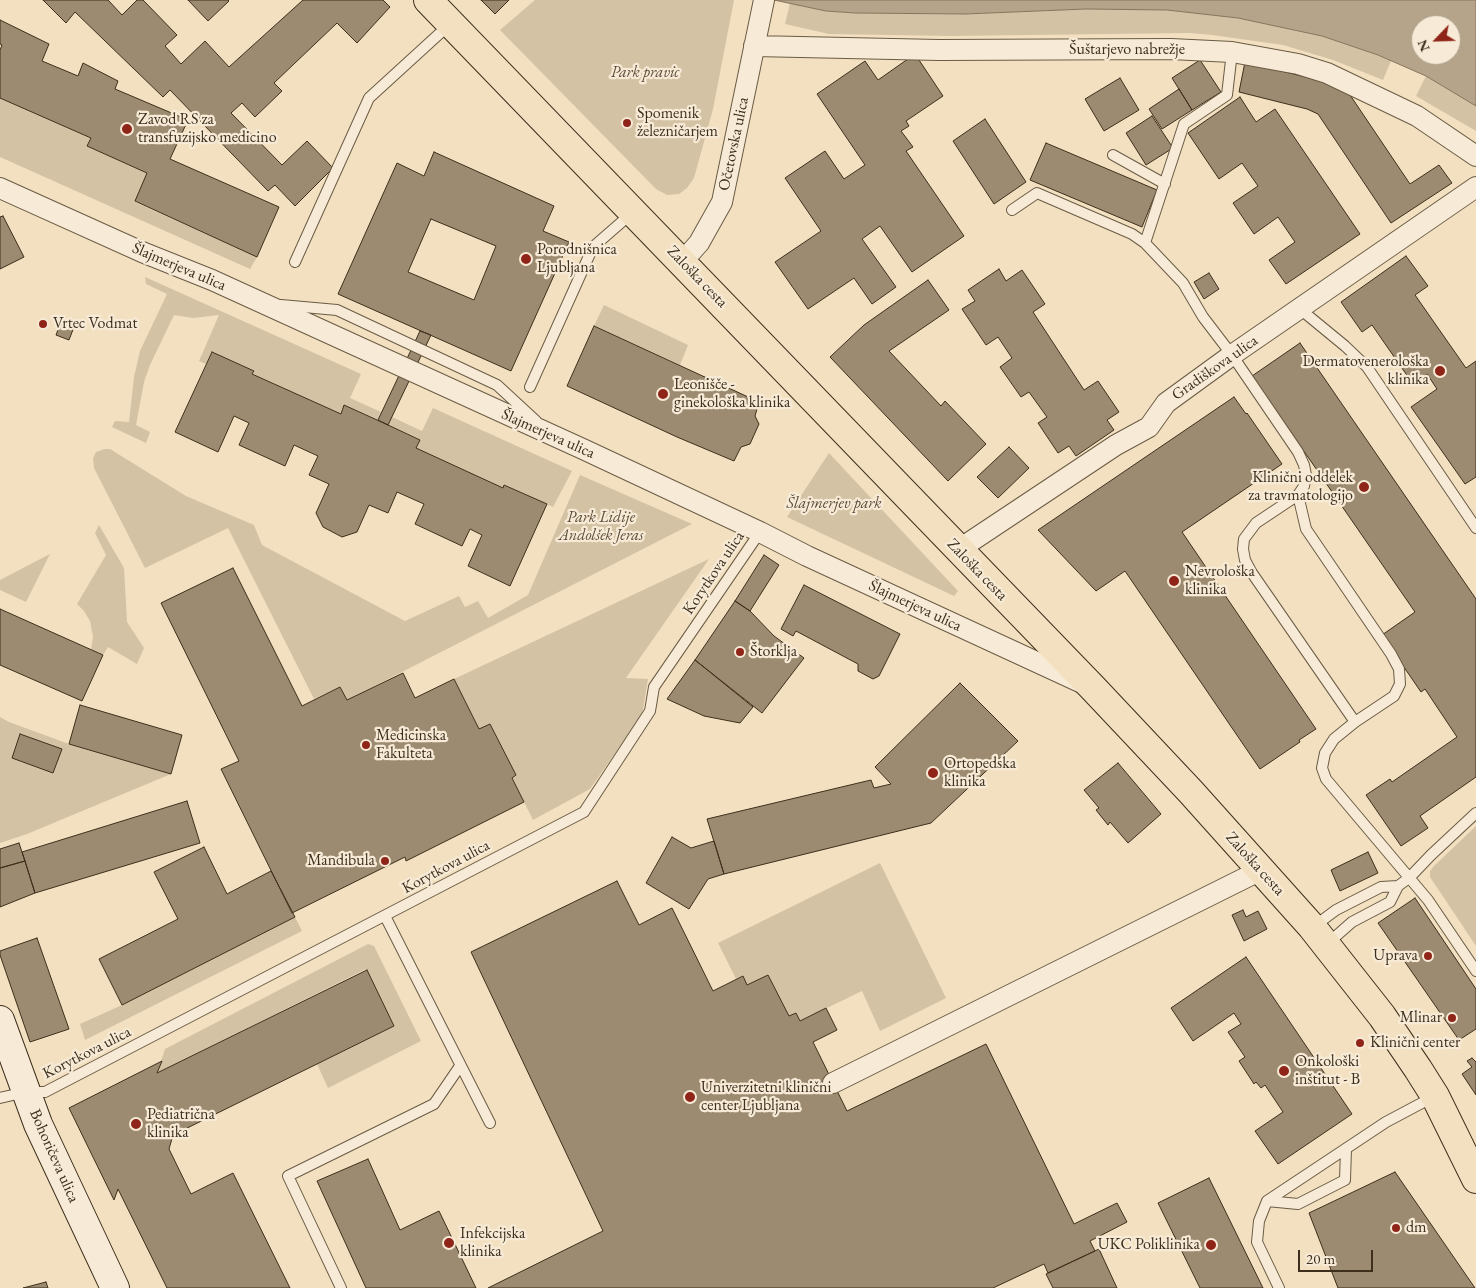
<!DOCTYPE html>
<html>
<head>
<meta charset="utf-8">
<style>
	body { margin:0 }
	#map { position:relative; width:1476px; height:1288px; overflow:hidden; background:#f3e0c1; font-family:"EB Garamond",serif }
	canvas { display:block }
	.north { position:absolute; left:1411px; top:15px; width:50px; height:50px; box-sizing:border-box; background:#f7ebd7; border:1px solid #ada08c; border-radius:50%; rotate:246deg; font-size:14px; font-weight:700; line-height:20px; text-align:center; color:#3d2f1b }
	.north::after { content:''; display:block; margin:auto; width:18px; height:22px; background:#8f2418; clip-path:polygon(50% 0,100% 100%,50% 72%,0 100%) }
	.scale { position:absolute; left:1298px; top:1250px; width:75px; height:22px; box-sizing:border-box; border:2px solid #3d2f1b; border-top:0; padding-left:6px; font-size:15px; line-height:18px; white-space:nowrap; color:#3d2f1b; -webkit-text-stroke:4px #f7ebd7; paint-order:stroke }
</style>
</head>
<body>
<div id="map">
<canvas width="1476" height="1288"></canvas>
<div class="north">N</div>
<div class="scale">20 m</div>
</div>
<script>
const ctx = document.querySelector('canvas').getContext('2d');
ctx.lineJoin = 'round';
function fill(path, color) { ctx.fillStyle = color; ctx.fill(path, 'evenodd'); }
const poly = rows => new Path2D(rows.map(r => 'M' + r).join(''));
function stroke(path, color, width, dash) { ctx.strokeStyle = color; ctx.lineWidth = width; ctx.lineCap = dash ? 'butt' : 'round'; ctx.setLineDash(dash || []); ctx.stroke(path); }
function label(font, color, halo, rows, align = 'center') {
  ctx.font = font + ' "EB Garamond",serif'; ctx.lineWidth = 4.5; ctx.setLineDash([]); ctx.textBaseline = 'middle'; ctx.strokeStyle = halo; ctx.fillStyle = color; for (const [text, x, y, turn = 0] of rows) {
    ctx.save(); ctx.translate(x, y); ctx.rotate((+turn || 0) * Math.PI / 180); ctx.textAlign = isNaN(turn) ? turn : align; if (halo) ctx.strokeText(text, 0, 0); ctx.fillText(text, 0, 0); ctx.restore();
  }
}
fill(poly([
	[535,0,734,0,713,109,694,178,687,188,679,194,667,195,656,189,500,30],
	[790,3,826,11,855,13,965,14,1086,9,1167,10,1202,13,1239,18,1322,36,1378,55,1391,61,1383,80,1333,60,1283,45,1212,35,1189,33,951,36,829,34,785,24],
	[1426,76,1476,106,1476,131,1416,96],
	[0,98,91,138,87,146,147,173,135,202,257,257,250,269,0,157],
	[145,277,361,374,350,398,381,412,378,420,344,406,341,414,253,374,254,371,212,352,206,364,199,361,219,315,193,318,174,315,150,365,144,382,136,425,150,432,146,443,112,427,115,421,129,422,134,377,140,351,167,294,146,284],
	[604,305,688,345,680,365,594,326],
	[433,408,572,471,553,507,505,485,503,488,416,448,419,439,388,425,392,417,422,431],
	[105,449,110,449,186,496,254,525,262,545,405,621,459,596,465,607,478,601,488,618,528,595,580,475,692,524,347,700,340,687,314,699,228,528,145,568,94,468,93,458,96,452],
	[829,453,958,591,954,596,787,517],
	[99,525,124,568,127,622,144,648,137,664,108,647,103,655,91,650,93,637,90,621,84,611,77,604,106,555,95,533],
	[50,554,26,602,0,590,0,580],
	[709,559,626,678,648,679,642,715,590,789,533,820,512,778,516,775,490,724,479,729,454,679],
	[0,717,9,722,69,744,171,774,27,834,0,843],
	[1476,826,1476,946,1430,877,1430,871,1434,866],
	[880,863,946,998,880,1031,862,991,800,1021,796,1013,789,1016,768,975,747,985,743,976,736,979,718,943],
	[295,917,302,931,85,1040,80,1024,122,1005],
	[368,944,374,946,421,1041,328,1088,317,1064,394,1026,366,969,157,1073,165,1049]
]), '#d4c2a5');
const water = poly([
	[774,0,1476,0,1476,106,1426,76,1378,55,1322,36,1238,18,1167,10,1086,9,965,14,855,13,826,11,774,0],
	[1421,25,1451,25,1451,55,1421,55,1421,25]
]);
fill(water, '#b5a489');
stroke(water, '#85755d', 1);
const building = poly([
	[43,0,108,0,122,15,137,0,143,0,177,35,165,46,181,64,205,41,229,67,303,0,383,0,390,7,357,43,337,23,274,83,282,91,255,117,242,103,231,113,282,165,307,141,333,168,295,206,275,185,268,191,170,90,163,97,75,12,66,23,43,0],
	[188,0,228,0,229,1,208,21,188,0],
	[481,0,509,0,495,14,481,0],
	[0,20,49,44,42,61,78,76,83,63,118,81,115,89,188,120,170,159,279,207,257,257,135,201,147,173,87,146,91,138,0,98,0,50,2,45,0,44,0,20],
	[915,54,943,96,906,121,909,126,901,131,913,147,906,151,964,236,912,272,880,226,862,239,896,287,872,304,854,278,808,309,775,262,821,231,785,178,825,151,844,179,865,165,817,94,865,61,878,80,915,54],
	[1200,60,1221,92,1192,110,1172,78,1200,60],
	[1245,62,1314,79,1348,92,1410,184,1439,165,1452,183,1391,223,1318,114,1307,109,1239,92,1245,62],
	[1120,78,1139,110,1104,131,1085,99,1120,78],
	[1179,89,1192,110,1162,129,1149,109,1179,89],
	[1240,97,1256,122,1275,109,1360,234,1286,284,1269,260,1295,242,1278,217,1254,234,1233,203,1258,186,1242,163,1219,179,1188,133,1240,97],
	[1152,116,1173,148,1146,165,1126,133,1152,116],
	[985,119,1026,182,994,204,953,141,985,119],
	[1046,143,1157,190,1142,227,1030,180,1046,143],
	[434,152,554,206,543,231,569,242,511,371,338,294,397,163,424,176,434,152],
	[431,219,496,246,474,300,408,272,431,219],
	[3,216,24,257,0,269,0,217,3,216],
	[1406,256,1428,286,1415,295,1466,368,1476,361,1476,477,1465,484,1411,407,1437,389,1427,374,1413,384,1372,325,1362,332,1341,302,1406,256],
	[999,269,1006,281,1022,270,1045,304,1033,312,1084,390,1098,381,1119,412,1107,420,1114,430,1076,456,1069,446,1058,453,1038,423,1047,417,1029,392,1021,397,1000,367,1012,358,998,337,986,345,962,309,975,301,968,290,999,269],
	[1209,273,1219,289,1204,299,1194,282,1209,273],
	[928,280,949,310,889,351,941,406,945,401,986,444,948,481,830,357,864,325,928,280],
	[61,322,74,327,69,340,56,335,61,322],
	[594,326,759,402,755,416,759,424,750,444,741,447,734,461,677,437,567,386,594,326],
	[420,331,431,335,388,425,378,420,420,331],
	[1300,343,1476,599,1476,777,1420,816,1428,828,1401,846,1366,795,1390,779,1392,782,1457,737,1425,689,1421,692,1382,635,1415,612,1252,376,1300,343],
	[212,352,254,371,252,374,341,414,344,405,388,425,420,440,416,448,503,488,504,485,547,504,510,586,468,566,482,535,470,529,462,546,415,524,424,504,397,492,388,513,369,505,357,532,342,537,323,527,316,513,329,484,309,475,318,456,294,445,285,466,239,445,249,423,234,416,218,452,175,432,212,352],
	[1234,397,1246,414,1247,413,1282,464,1182,532,1316,729,1299,740,1300,742,1260,769,1125,571,1096,591,1038,530,1234,397],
	[1009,447,1029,468,998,498,977,477,1009,447],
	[764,555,779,565,750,611,735,601,764,555],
	[233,568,302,706,340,687,347,700,403,673,415,698,454,679,479,729,490,724,516,775,512,778,524,802,406,861,405,857,292,913,221,769,239,761,161,603,233,568],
	[804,585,900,634,879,676,873,679,858,671,858,664,796,631,793,636,781,629,804,585],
	[735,601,750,611,774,636,804,658,762,713,695,660,735,601],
	[0,609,103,655,82,701,0,665,0,609],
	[695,660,753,707,740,723,704,716,667,699,695,660],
	[960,683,1018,741,931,823,724,874,707,819,871,780,874,788,891,784,875,767,960,683],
	[80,705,182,735,171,774,69,744,80,705],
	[20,734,62,749,53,773,12,758,20,734],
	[1118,763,1161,814,1128,843,1110,822,1108,825,1096,810,1099,808,1084,790,1118,763],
	[187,801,200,843,35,893,22,852,187,801],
	[672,837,691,848,714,841,724,874,708,879,689,909,646,883,672,837],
	[19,843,25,861,0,868,0,849,19,843],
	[204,847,227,894,271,871,295,917,122,1005,99,959,178,919,154,872,204,847],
	[1368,852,1378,873,1340,891,1331,870,1368,852],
	[25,861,35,893,0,907,0,868,25,861],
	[617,881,639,925,672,908,713,991,743,976,747,985,768,975,789,1016,796,1013,800,1021,826,1008,837,1030,813,1042,847,1111,986,1044,1074,1224,1117,1203,1127,1222,1090,1241,1095,1251,1048,1273,1044,1264,993,1288,488,1288,603,1231,471,952,617,881],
	[1415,898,1476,989,1476,1029,1459,1040,1378,923,1415,898],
	[1243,910,1246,917,1258,911,1267,929,1244,941,1232,915,1243,910],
	[37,938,69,1029,30,1042,0,955,0,951,37,938],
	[1246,957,1352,1114,1278,1164,1255,1131,1283,1112,1265,1085,1261,1088,1256,1082,1254,1084,1239,1061,1245,1057,1228,1032,1241,1024,1234,1013,1193,1041,1171,1008,1246,957],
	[367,970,394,1026,173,1135,169,1149,191,1194,233,1173,290,1288,167,1288,118,1189,114,1200,69,1108,162,1061,157,1073,367,970],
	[1472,1058,1476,1062,1476,1095,1462,1074,1472,1067,1467,1061,1472,1058],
	[368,1159,400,1230,439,1211,476,1288,366,1288,317,1181,368,1159],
	[1395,1172,1475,1288,1338,1288,1309,1213,1395,1172],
	[1209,1178,1263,1288,1200,1288,1158,1203,1209,1178],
	[1099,1249,1117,1288,1053,1288,1046,1274,1099,1249],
	[46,1282,48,1288,23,1288,46,1282]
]);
fill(building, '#9c8b71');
stroke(building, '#3d2f1b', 1);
const lane = poly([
	[1113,155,1165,184],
	[1012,210,1037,193,1132,234,1145,243,1183,283,1203,317,1232,355,1298,452,1304,465,1306,475,1304,486,1298,495,1256,523,1244,539,1243,549,1245,560,1252,573,1355,722],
	[1145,243,1184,124,1227,95,1232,52],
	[295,262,369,98,450,24],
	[281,305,337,310,497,385,536,421],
	[1300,309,1345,346,1367,367,1476,528],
	[530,387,593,247,632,213],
	[1298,495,1306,529,1391,654,1399,669,1400,684,1394,696,1355,722,1334,739,1325,753,1322,768,1326,779,1428,900,1476,971],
	[385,916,490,1123],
	[1313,927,1336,910,1381,887,1398,886,1409,878,1431,855,1476,813],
	[1327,944,1352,922,1390,902,1398,886],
	[0,1098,26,1092,45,1092,584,812,650,711,654,687,760,532],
	[1267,1201,1298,1204,1345,1180,1346,1149],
	[341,1288,288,1176,434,1104,460,1066],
	[1279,1288,1257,1242,1259,1221,1267,1201,1386,1122,1435,1096]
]);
const street = poly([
	[754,46,939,50,1171,49,1232,52,1298,64,1327,73,1417,116,1476,156],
	[0,188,142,252,212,280,585,450,760,532,807,556,1082,683],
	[682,262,699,243,722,202,764,0],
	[958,550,1116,445,1149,427,1166,403,1232,355,1476,187],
	[833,1083,1261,870]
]);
const secondary = poly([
	[0,1020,38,1124,115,1288]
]);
const primary = poly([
	[428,0,1093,688,1191,792,1312,927,1382,1016,1418,1069,1435,1096,1476,1179]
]);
stroke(lane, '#6a5b44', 12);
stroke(street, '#6a5b44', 22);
stroke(secondary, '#3d2f1b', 30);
stroke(primary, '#3d2f1b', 30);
stroke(lane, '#f7ebd7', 10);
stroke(street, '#f7ebd7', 20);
stroke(secondary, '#f7ebd7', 28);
stroke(primary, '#f3e0c1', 28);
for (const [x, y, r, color] of [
	[627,123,5,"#8f2418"],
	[127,129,6,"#8f2418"],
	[526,259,6,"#8f2418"],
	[43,324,5,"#8f2418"],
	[1440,371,6,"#8f2418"],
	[663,394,6,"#8f2418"],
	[1364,487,6,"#8f2418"],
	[1174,581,6,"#8f2418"],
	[740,652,5,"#8f2418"],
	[366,745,5,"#8f2418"],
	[933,773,6,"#8f2418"],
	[385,861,5,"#8f2418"],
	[1428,956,5,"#8f2418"],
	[1452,1018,5,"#8f2418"],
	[1360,1043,5,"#8f2418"],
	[1284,1071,6,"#8f2418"],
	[690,1097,6,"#8f2418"],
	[136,1124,6,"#8f2418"],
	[1396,1228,5,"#8f2418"],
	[449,1243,6,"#8f2418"],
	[1211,1245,6,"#8f2418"]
]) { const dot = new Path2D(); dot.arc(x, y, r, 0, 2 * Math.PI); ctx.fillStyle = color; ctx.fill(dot); stroke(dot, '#f7ebd7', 2); }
label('16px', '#3d2f1b', '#f7ebd7', [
	["Šuštarjevo nabrežje",1127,50],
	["Očetovska ulica",734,144,-78],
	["Šlajmerjeva ulica",179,267,23],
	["Zaloška cesta",697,277,46],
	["Gradiškova ulica",1215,368,-35],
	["Šlajmerjeva ulica",548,434,24],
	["Zaloška cesta",977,570,46],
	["Korytkova ulica",714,573,-56],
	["Šlajmerjeva ulica",915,606,25],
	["Zaloška cesta",1255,864,48],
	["Korytkova ulica",446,867,-28],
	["Korytkova ulica",87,1053,-27],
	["Bohoričeva ulica",54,1156,66]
]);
label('italic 16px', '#5b4c37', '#f7ebd7', [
	["Park pravic",645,73],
	["Šlajmerjev park",834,504],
	["Park Lidije",601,518],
	["Andolšek Jeras",601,536]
]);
label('16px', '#3d2f1b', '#f7ebd7', [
	["Spomenik",637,114],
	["železničarjem",637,132],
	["Zavod RS za",138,120],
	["transfuzijsko medicino",138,138],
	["Porodnišnica",537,250],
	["Ljubljana",537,268],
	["Vrtec Vodmat",53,324],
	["Dermatovenerološka",1429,362,"right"],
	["klinika",1429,380,"right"],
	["Leonišče -",674,385],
	["ginekološka klinika",674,403],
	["Klinični oddelek",1353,478,"right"],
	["za travmatologijo",1353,496,"right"],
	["Nevrološka",1185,572],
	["klinika",1185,590],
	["Štorklja",750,652],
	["Medicinska",376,736],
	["Fakulteta",376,754],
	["Ortopedska",944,764],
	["klinika",944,782],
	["Mandibula",375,861,"right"],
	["Uprava",1418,956,"right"],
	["Mlinar",1442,1018,"right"],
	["Klinični center",1370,1043],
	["Onkološki",1295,1062],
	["inštitut - B",1295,1080],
	["Univerzitetni klinični",701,1088],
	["center Ljubljana",701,1106],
	["Pediatrična",147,1115],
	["klinika",147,1133],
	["dm",1406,1228],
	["Infekcijska",460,1234],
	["klinika",460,1252],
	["UKC Poliklinika",1200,1245,"right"]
], 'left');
</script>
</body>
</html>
